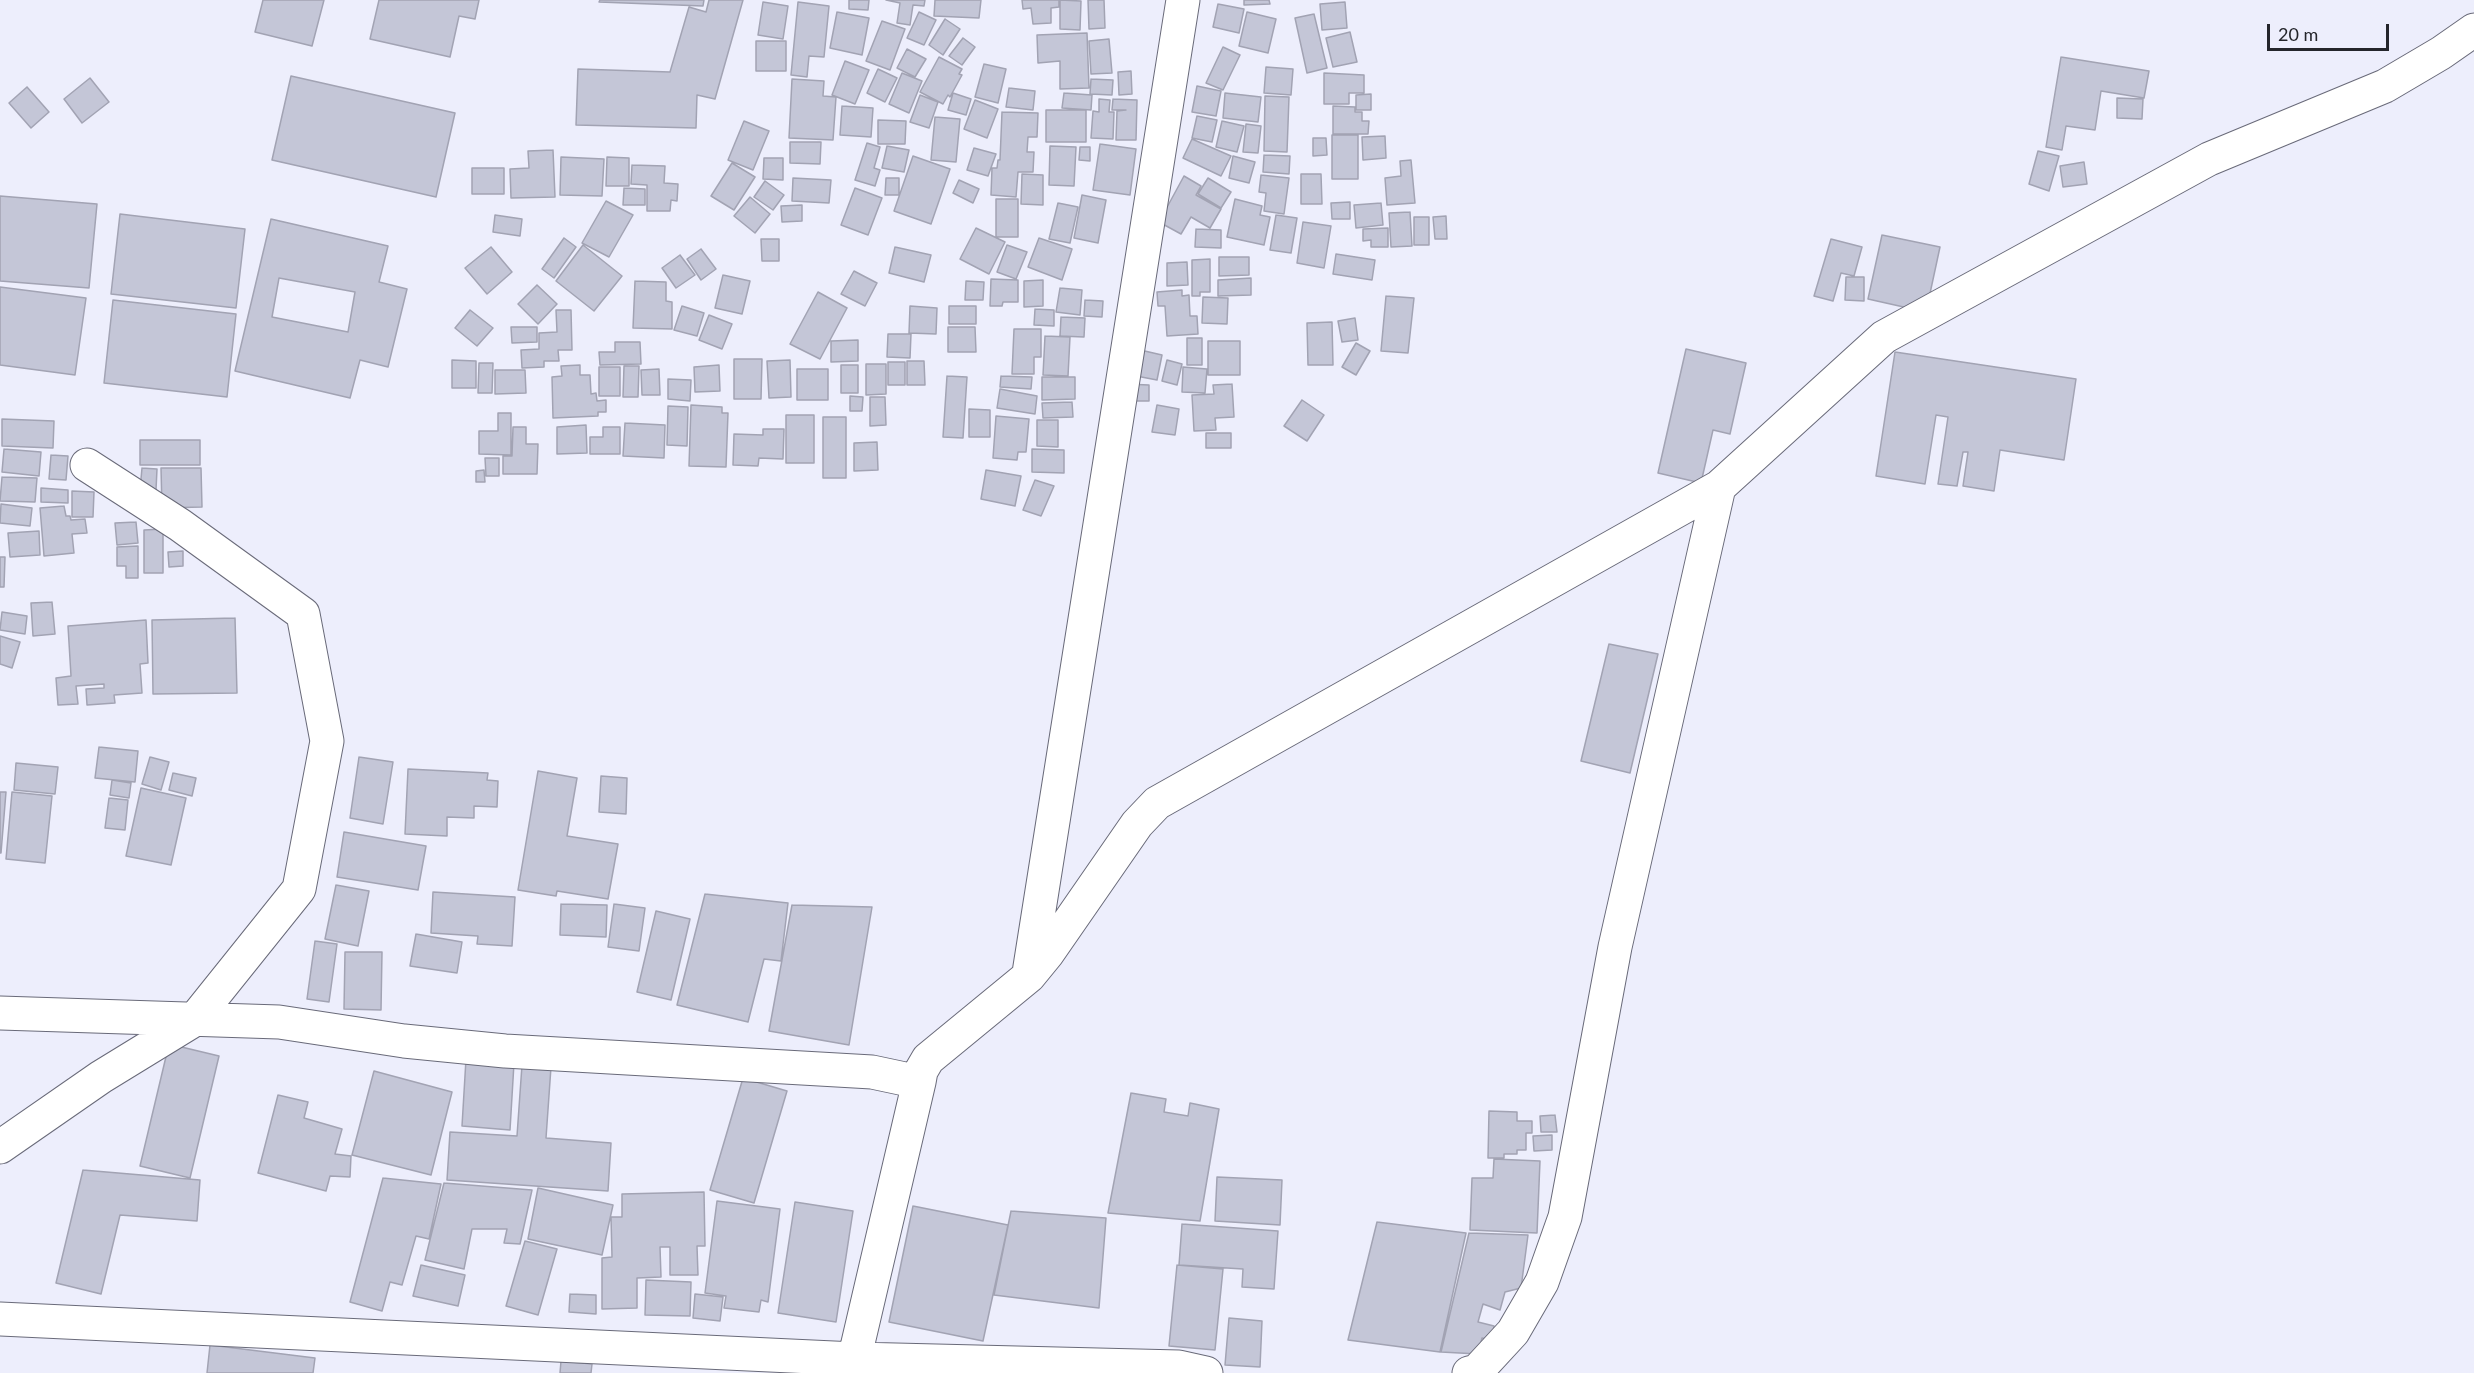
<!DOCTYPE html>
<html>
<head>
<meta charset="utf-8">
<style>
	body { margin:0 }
	#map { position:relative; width:2474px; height:1373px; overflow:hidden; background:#edeefc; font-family:Lato,sans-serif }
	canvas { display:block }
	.scale { position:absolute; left:2267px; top:24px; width:122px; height:27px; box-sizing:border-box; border:3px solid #24252b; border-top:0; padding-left:8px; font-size:18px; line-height:21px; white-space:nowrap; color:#24252b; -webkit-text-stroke:4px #edeefc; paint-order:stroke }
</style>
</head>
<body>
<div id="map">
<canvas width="2474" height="1373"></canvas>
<div class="scale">20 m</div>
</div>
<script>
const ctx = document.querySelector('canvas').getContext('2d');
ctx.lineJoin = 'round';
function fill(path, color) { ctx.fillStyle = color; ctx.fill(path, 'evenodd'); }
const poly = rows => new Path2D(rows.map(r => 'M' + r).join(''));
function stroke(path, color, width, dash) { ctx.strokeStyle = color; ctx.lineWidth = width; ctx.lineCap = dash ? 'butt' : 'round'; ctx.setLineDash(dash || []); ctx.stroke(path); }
const building = poly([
	[263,0,324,0,312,46,255,32,263,0],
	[379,0,479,0,475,19,459,16,450,57,370,39,379,0],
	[600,0,704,0,703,6,599,2,600,0],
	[709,0,743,0,715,99,697,95,696,128,576,125,578,69,670,72,689,7,706,12,709,0],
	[849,0,869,0,868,10,849,9,849,0],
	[886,0,925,0,924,6,913,5,910,25,897,23,900,3,886,0],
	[935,0,981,0,979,18,934,16,935,0],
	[1022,0,1059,0,1059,7,1051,8,1051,23,1033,24,1031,8,1023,9,1022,0],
	[1060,0,1081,1,1080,30,1060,29,1060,0],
	[1088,0,1104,0,1105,28,1089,29,1088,0],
	[1244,0,1269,0,1270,4,1244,5,1244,0],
	[763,2,788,6,783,39,758,35,763,2],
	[798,2,829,6,824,57,809,56,807,77,791,75,798,2],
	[1345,2,1347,28,1322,30,1320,4,1345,2],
	[1218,4,1244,9,1239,33,1213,27,1218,4],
	[837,12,869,18,862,55,830,48,837,12],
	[919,12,936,20,924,45,907,38,919,12],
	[1247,12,1276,19,1268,53,1239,46,1247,12],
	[1314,14,1327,68,1307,73,1295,18,1314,14],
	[945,19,960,29,943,55,929,45,945,19],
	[882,21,905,29,890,70,866,61,882,21],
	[1350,32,1357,62,1333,67,1326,38,1350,32],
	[1087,33,1089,88,1060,89,1060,61,1038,63,1037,35,1087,33],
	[963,38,975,47,962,65,949,56,963,38],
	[1109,39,1112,73,1091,74,1089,41,1109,39],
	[756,41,786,41,786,71,756,71,756,41],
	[1223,47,1240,55,1223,90,1206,83,1223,47],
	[907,49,926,59,915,77,897,68,907,49],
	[939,57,962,69,959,74,962,75,950,97,948,95,943,104,920,92,939,57],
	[2061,57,2149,71,2144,98,2101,91,2095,130,2066,126,2062,150,2046,147,2061,57],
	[845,61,869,70,855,104,832,95,845,61],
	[984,64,1006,69,998,103,975,97,984,64],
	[1266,67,1293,69,1291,95,1264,93,1266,67],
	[878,69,897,78,885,102,867,93,878,69],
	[1131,71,1132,94,1119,95,1118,72,1131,71],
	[902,73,922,81,909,113,889,104,902,73],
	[1324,73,1364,75,1364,93,1349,93,1349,104,1324,104,1324,73],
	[291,76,455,113,436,197,272,160,291,76],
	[90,78,109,102,82,123,64,99,90,78],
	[792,79,824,81,823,96,836,97,833,140,789,138,792,79],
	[1091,79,1113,80,1112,95,1090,94,1091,79],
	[1197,86,1221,91,1216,116,1192,112,1197,86],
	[27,87,49,112,31,128,9,103,27,87],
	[1009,88,1035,91,1033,110,1006,107,1009,88],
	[953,93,971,99,966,115,948,110,953,93],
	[1064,93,1092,95,1091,110,1062,108,1064,93],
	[1225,93,1261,97,1258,122,1223,118,1225,93],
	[1371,94,1371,110,1356,110,1356,95,1371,94],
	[920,95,938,102,929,128,910,122,920,95],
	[1265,96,1289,97,1287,152,1264,151,1265,96],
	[2117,98,2143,99,2142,119,2117,118,2117,98],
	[1099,99,1110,100,1109,112,1114,112,1113,139,1091,138,1093,111,1099,112,1099,99],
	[1113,99,1137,100,1136,140,1116,140,1117,111,1126,110,1112,110,1113,99],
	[975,100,998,109,987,138,964,129,975,100],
	[842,106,873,108,871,137,840,135,842,106],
	[1333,106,1355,107,1355,112,1362,112,1362,121,1369,121,1368,134,1333,134,1333,106],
	[1046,110,1086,110,1086,142,1046,142,1046,110],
	[1002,112,1038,113,1037,137,1028,137,1027,152,1034,152,1033,172,1018,172,1016,197,991,195,992,168,997,168,998,160,1000,160,1002,112],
	[1197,116,1217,120,1212,142,1192,138,1197,116],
	[935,117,960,119,956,162,931,160,935,117],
	[878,120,906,121,905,144,878,144,878,120],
	[744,121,769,131,753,170,728,160,744,121],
	[1222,121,1244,126,1237,152,1216,147,1222,121],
	[1246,124,1261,126,1258,153,1243,152,1246,124],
	[1332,135,1358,135,1358,179,1332,179,1332,135],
	[1385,136,1386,158,1363,160,1362,137,1385,136],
	[1313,138,1326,138,1327,155,1313,156,1313,138],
	[1192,139,1231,156,1221,176,1183,158,1192,139],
	[790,142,821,142,820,164,790,163,790,142],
	[867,143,880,147,874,168,880,170,875,186,855,180,867,143],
	[1100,144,1136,149,1130,195,1093,190,1100,144],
	[887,146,909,150,904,172,882,168,887,146],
	[1050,146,1076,147,1074,186,1049,185,1050,146],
	[1080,147,1090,147,1090,161,1079,160,1080,147],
	[974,148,996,154,988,176,967,170,974,148],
	[553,150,555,197,511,198,510,169,529,168,528,151,553,150],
	[2038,151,2059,156,2049,191,2029,184,2038,151],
	[1264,155,1290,156,1289,174,1263,172,1264,155],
	[913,156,950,169,931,224,894,211,913,156],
	[1233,156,1255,162,1249,183,1229,178,1233,156],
	[561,157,604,159,602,196,560,195,561,157],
	[607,157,629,158,629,186,606,186,607,157],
	[764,158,783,158,783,180,763,179,764,158],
	[1411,160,1415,203,1387,205,1385,178,1401,176,1400,161,1411,160],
	[2084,162,2087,184,2063,187,2060,166,2084,162],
	[732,163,755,177,734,210,711,196,732,163],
	[632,165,665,166,664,183,678,184,677,201,671,200,670,211,647,211,647,185,631,184,632,165],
	[472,168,504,168,504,194,472,194,472,168],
	[1022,174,1043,175,1043,205,1021,204,1022,174],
	[1301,174,1321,174,1322,204,1301,204,1301,174],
	[1261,175,1289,178,1284,214,1264,211,1266,193,1259,192,1261,175],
	[1184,176,1201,186,1196,195,1221,209,1210,228,1191,217,1181,234,1159,222,1184,176],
	[793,178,831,180,829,203,792,201,793,178],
	[886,178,899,178,899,195,885,195,886,178],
	[1208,178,1231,192,1221,208,1198,194,1208,178],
	[959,180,979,189,973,203,953,193,959,180],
	[765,181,784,195,773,210,754,197,765,181],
	[624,188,645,189,645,205,623,205,624,188],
	[855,188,882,198,868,235,841,225,855,188],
	[1082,195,1106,200,1098,243,1074,238,1082,195],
	[0,196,97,204,89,288,0,281,0,196],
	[750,197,770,214,755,233,734,216,750,197],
	[996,199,1018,199,1018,237,996,237,996,199],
	[1235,199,1262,206,1260,215,1270,217,1264,245,1227,237,1235,199],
	[606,201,633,215,609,257,582,243,606,201],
	[1350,202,1350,219,1332,219,1331,203,1350,202],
	[1058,203,1078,207,1070,243,1049,239,1058,203],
	[1381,203,1383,225,1356,228,1354,205,1381,203],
	[802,205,802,221,782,222,781,206,802,205],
	[1410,212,1412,246,1391,247,1389,213,1410,212],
	[120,214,245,229,236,308,111,294,120,214],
	[495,215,522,219,520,236,493,232,495,215],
	[1276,215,1297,218,1291,253,1270,250,1276,215],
	[1446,216,1447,239,1435,239,1433,217,1446,216],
	[1414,217,1429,217,1429,245,1414,245,1414,217],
	[271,219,388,246,379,282,407,289,388,367,360,360,350,398,235,371,271,219],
	[279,278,355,292,348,332,272,317,279,278],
	[1303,222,1331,226,1324,268,1297,263,1303,222],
	[976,228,1005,242,989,274,960,259,976,228],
	[1388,228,1388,247,1371,247,1371,240,1363,241,1363,229,1388,228],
	[1196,229,1221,230,1221,248,1195,247,1196,229],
	[1882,235,1940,247,1926,312,1868,299,1882,235],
	[564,238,576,247,554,278,542,269,564,238],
	[1039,238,1072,249,1062,280,1028,267,1039,238],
	[761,239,779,239,779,261,762,261,761,239],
	[1831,239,1862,247,1854,276,1841,273,1833,301,1814,296,1831,239],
	[583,245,622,276,594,311,556,281,583,245],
	[1007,245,1027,252,1016,279,997,272,1007,245],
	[491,247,512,272,487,294,465,268,491,247],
	[895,247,931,255,924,282,889,273,895,247],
	[701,249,716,269,701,280,687,259,701,249],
	[1336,254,1375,260,1372,280,1333,274,1336,254],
	[680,255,695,275,676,288,662,268,680,255],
	[1219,257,1249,257,1249,275,1219,276,1219,257],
	[1210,259,1210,292,1200,292,1200,296,1192,296,1192,260,1210,259],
	[1187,262,1188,285,1167,286,1167,263,1187,262],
	[854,271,877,283,865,306,841,294,854,271],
	[723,275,750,281,742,314,715,308,723,275],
	[1846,277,1864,277,1864,301,1845,300,1846,277],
	[1251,278,1251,295,1218,296,1218,280,1251,278],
	[991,279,1018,280,1018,302,1003,302,1002,306,990,306,991,279],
	[1043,280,1043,306,1024,307,1024,281,1043,280],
	[635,281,666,282,666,301,672,302,672,329,633,328,635,281],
	[966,281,984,282,983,300,965,300,966,281],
	[537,285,557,304,538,324,518,304,537,285],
	[0,287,86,298,75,375,0,365,0,287],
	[1060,288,1082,290,1080,315,1056,312,1060,288],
	[1182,290,1182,296,1189,295,1190,316,1197,316,1198,334,1167,336,1165,306,1158,306,1157,292,1182,290],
	[818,292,847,308,820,359,790,344,818,292],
	[1386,296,1414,298,1408,353,1381,351,1386,296],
	[1203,297,1228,298,1227,324,1202,323,1203,297],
	[113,300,236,314,227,397,104,383,113,300],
	[1085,300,1103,301,1102,317,1084,316,1085,300],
	[682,306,704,313,697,336,674,330,682,306],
	[910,306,937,308,936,334,909,333,910,306],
	[949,306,976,306,976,324,949,324,949,306],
	[1035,309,1054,310,1054,326,1034,325,1035,309],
	[470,310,493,328,477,346,455,328,470,310],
	[556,310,571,310,572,350,558,350,559,361,544,361,544,367,522,368,521,350,539,349,539,333,557,332,556,310],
	[709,315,732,324,722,349,699,340,709,315],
	[1061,317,1085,318,1084,337,1060,336,1061,317],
	[1355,318,1358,340,1342,342,1338,321,1355,318],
	[1332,322,1333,365,1308,365,1307,323,1332,322],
	[511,327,537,327,537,342,512,343,511,327],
	[948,327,975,327,976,352,948,352,948,327],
	[1014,329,1041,329,1041,357,1034,357,1034,374,1012,374,1014,329],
	[888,334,911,334,910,358,887,357,888,334],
	[1045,336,1070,337,1068,376,1043,375,1045,336],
	[1187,338,1202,338,1202,365,1187,365,1187,338],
	[858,340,858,361,831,362,831,341,858,340],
	[1208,341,1240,341,1240,375,1208,375,1208,341],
	[615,342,640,342,641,364,600,365,599,352,615,352,615,342],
	[1356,343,1370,351,1356,375,1342,367,1356,343],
	[1136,349,1162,355,1157,380,1131,375,1136,349],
	[1686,349,1746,363,1730,434,1713,430,1701,483,1658,473,1686,349],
	[1895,352,2076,379,2064,460,2000,450,1994,491,1963,486,1968,452,1963,452,1957,486,1938,484,1948,417,1936,415,1925,484,1876,476,1895,352],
	[734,359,762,359,761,399,734,399,734,359],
	[452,360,476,361,476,388,452,388,452,360],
	[790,360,791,397,769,398,767,361,790,360],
	[1167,360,1182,364,1177,385,1162,381,1167,360],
	[907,361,924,361,925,385,907,385,907,361],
	[888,362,905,362,905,385,888,385,888,362],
	[479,363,493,363,492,393,478,393,479,363],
	[866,364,886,364,886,394,866,395,866,364],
	[580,365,580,375,590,375,591,394,596,393,597,401,606,400,606,412,598,412,598,416,553,418,552,377,562,376,561,366,580,365],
	[719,365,720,391,695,392,694,367,719,365],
	[841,365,858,365,858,393,841,393,841,365],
	[624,366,639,366,638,397,623,397,624,366],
	[599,367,620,367,620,396,599,396,599,367],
	[1183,367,1207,369,1205,393,1182,392,1183,367],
	[659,369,660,395,642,395,641,370,659,369],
	[797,369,828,369,828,400,797,400,797,369],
	[495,370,525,370,526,393,495,394,495,370],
	[947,376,967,377,963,438,943,437,947,376],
	[1001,376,1032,377,1031,389,1000,387,1001,376],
	[1042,377,1075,377,1075,399,1042,400,1042,377],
	[668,379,691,380,690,401,668,399,668,379],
	[1126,384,1149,385,1149,401,1126,401,1126,384],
	[1232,384,1234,417,1215,418,1216,430,1194,431,1192,395,1214,394,1213,385,1232,384],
	[1000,389,1037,396,1035,414,997,408,1000,389],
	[850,396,863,397,862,411,850,411,850,396],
	[870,397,885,397,886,425,870,426,870,397],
	[1302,400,1324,415,1307,441,1284,426,1302,400],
	[1072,402,1073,417,1043,418,1042,403,1072,402],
	[691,405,722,407,722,413,728,413,726,467,689,466,691,405],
	[1157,405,1179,409,1175,435,1152,432,1157,405],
	[668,406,688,407,687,446,667,445,668,406],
	[969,409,990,410,990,437,969,437,969,409],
	[498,413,511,413,511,455,479,454,479,431,498,431,498,413],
	[786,415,814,415,814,463,786,463,786,415],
	[996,416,1029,419,1026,452,1018,452,1017,460,993,458,996,416],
	[823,417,846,417,846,478,823,478,823,417],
	[2,419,54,421,53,448,2,446,2,419],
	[1037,420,1058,420,1058,447,1037,446,1037,420],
	[625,423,665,425,664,458,623,456,625,423],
	[586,425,587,453,557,454,557,427,586,425],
	[513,427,526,427,526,444,538,444,537,474,503,474,503,456,512,456,513,427],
	[603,427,620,427,620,454,590,454,590,437,603,437,603,427],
	[763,429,784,429,783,459,759,458,758,466,733,465,734,434,763,435,763,429],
	[1206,433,1231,433,1231,448,1206,448,1206,433],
	[140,440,200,440,200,465,140,465,140,440],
	[877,442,878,470,854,471,854,443,877,442],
	[4,449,41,452,39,476,2,472,4,449],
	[1032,449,1064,450,1064,473,1032,472,1032,449],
	[51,455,68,456,66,480,49,479,51,455],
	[485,458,499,458,499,476,486,476,485,458],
	[142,468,157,469,156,490,140,490,142,468],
	[161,468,201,468,202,507,162,508,161,468],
	[484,470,485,482,476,482,476,471,484,470],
	[986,470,1021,476,1015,506,981,499,986,470],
	[2,477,37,478,35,502,0,501,2,477],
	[1035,480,1054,486,1041,516,1023,510,1035,480],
	[41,488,68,490,68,503,41,502,41,488],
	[72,491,94,492,93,517,72,517,72,491],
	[1,504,32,508,30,526,0,523,1,504],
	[64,506,66,516,70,516,71,520,85,519,87,533,72,534,74,553,44,556,40,508,64,506],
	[136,522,138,543,117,545,115,523,136,522],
	[163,529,163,573,144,573,144,530,163,529],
	[39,531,40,555,10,557,8,533,39,531],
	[138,546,138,578,126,578,126,566,117,566,117,547,138,546],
	[183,551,183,566,169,567,168,552,183,551],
	[0,557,5,557,4,587,0,587,0,557],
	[52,602,55,634,33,636,31,603,52,602],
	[2,612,27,616,25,634,0,630,2,612],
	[235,618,237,693,153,694,152,620,235,618],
	[146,620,148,663,140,664,142,693,114,695,115,703,87,705,86,689,104,688,104,684,76,686,78,704,58,705,56,678,71,676,68,626,146,620],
	[0,636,20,642,12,668,0,664,0,636],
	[1609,644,1658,654,1630,773,1581,761,1609,644],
	[99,747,138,751,135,782,95,778,99,747],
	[150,757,169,762,161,790,142,784,150,757],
	[359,757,393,762,383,824,350,818,359,757],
	[16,763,58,767,55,794,14,790,16,763],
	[408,769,488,773,487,780,498,781,497,807,474,806,474,818,447,817,447,836,405,834,408,769],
	[538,771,577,778,567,836,618,844,608,899,557,891,556,896,518,890,538,771],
	[173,773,196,778,192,796,169,790,173,773],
	[601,776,627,778,626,814,599,812,601,776],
	[112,780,131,783,129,798,110,795,112,780],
	[141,788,186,798,171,865,126,856,141,788],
	[0,792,6,792,1,853,0,853,0,792],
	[12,792,52,796,45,863,6,859,12,792],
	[109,798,128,800,125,830,105,828,109,798],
	[344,832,426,846,418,890,337,877,344,832],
	[336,885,369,891,358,946,325,939,336,885],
	[433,892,515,897,512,946,477,944,478,936,431,933,433,892],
	[705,894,788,903,781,961,764,959,748,1022,677,1005,705,894],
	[561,904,607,905,606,937,560,935,561,904],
	[614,904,645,908,639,951,608,947,614,904],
	[792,905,872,907,849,1045,769,1031,792,905],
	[656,911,690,919,671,1000,637,992,656,911],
	[416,934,462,942,457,973,410,966,416,934],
	[315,941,337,944,329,1002,307,999,315,941],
	[345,952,382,952,381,1010,344,1009,345,952],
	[169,1044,219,1056,190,1178,140,1166,169,1044],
	[466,1059,514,1063,510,1130,462,1126,466,1059],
	[522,1065,551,1067,546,1138,611,1143,608,1191,447,1180,450,1132,517,1136,522,1065],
	[374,1071,452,1092,431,1175,352,1155,374,1071],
	[743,1078,787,1091,754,1203,710,1190,743,1078],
	[1131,1093,1166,1099,1164,1112,1188,1116,1190,1103,1219,1109,1200,1221,1108,1213,1131,1093],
	[278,1095,308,1102,304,1118,342,1129,335,1154,351,1156,350,1177,330,1176,326,1191,258,1173,278,1095],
	[1489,1111,1517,1112,1517,1121,1532,1121,1532,1133,1526,1133,1526,1150,1517,1150,1517,1154,1504,1154,1504,1158,1488,1158,1489,1111],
	[1555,1115,1557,1132,1541,1132,1540,1116,1555,1115],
	[1552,1135,1552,1150,1534,1151,1533,1136,1552,1135],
	[1494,1159,1540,1161,1537,1233,1470,1230,1472,1178,1493,1178,1494,1159],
	[83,1170,200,1180,197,1221,120,1215,101,1294,56,1283,83,1170],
	[1217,1177,1282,1180,1280,1225,1215,1221,1217,1177],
	[383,1178,441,1184,429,1239,416,1236,402,1285,390,1282,382,1311,350,1302,383,1178],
	[444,1183,532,1190,520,1244,504,1243,507,1229,472,1229,464,1269,425,1260,444,1183],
	[538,1188,613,1205,602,1255,528,1239,538,1188],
	[704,1192,705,1246,697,1246,698,1275,670,1275,670,1247,660,1247,661,1277,637,1278,637,1308,602,1309,602,1258,612,1257,611,1217,622,1217,622,1194,704,1192],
	[717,1201,780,1209,768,1302,761,1300,759,1312,724,1308,726,1296,705,1293,717,1201],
	[795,1202,853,1211,836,1322,778,1313,795,1202],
	[913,1206,1008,1225,983,1341,889,1322,913,1206],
	[1011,1211,1106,1218,1099,1308,994,1295,1011,1211],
	[1377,1222,1466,1233,1440,1352,1348,1340,1377,1222],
	[1182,1224,1278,1231,1274,1289,1242,1287,1243,1269,1179,1265,1182,1224],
	[1469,1233,1528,1235,1521,1288,1505,1292,1500,1310,1483,1304,1478,1322,1494,1326,1492,1340,1482,1338,1478,1354,1441,1352,1469,1233],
	[525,1241,557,1249,538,1315,506,1306,525,1241],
	[421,1265,465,1275,458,1306,413,1296,421,1265],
	[1177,1265,1223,1269,1215,1350,1169,1346,1177,1265],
	[646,1280,691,1282,690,1316,645,1315,646,1280],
	[570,1294,596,1295,596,1314,569,1312,570,1294],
	[695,1294,723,1297,720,1321,693,1318,695,1294],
	[1229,1318,1262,1321,1260,1367,1225,1365,1229,1318],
	[210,1345,315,1358,313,1373,207,1373,210,1345],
	[561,1361,592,1364,591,1373,560,1373,561,1361]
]);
fill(building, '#c4c6d7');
stroke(building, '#a2a3b3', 1.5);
const minor = poly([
	[1029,973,1183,0],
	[0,1013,279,1022,404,1041,505,1051,872,1072,919,1082,921,1071,928,1059,1029,976,1047,954,1137,824,1157,803,1719,487,1884,337,2209,159,2385,86,2441,53,2474,30],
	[0,1147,101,1077,194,1020,299,889,327,741,303,614,180,525,87,465],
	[0,1319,855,1359,1179,1367,1206,1373],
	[851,1373,919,1082],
	[1469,1373,1477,1371,1513,1332,1542,1282,1565,1217,1615,947,1719,487]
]);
stroke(minor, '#696a79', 35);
stroke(minor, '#fff', 33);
</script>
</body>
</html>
